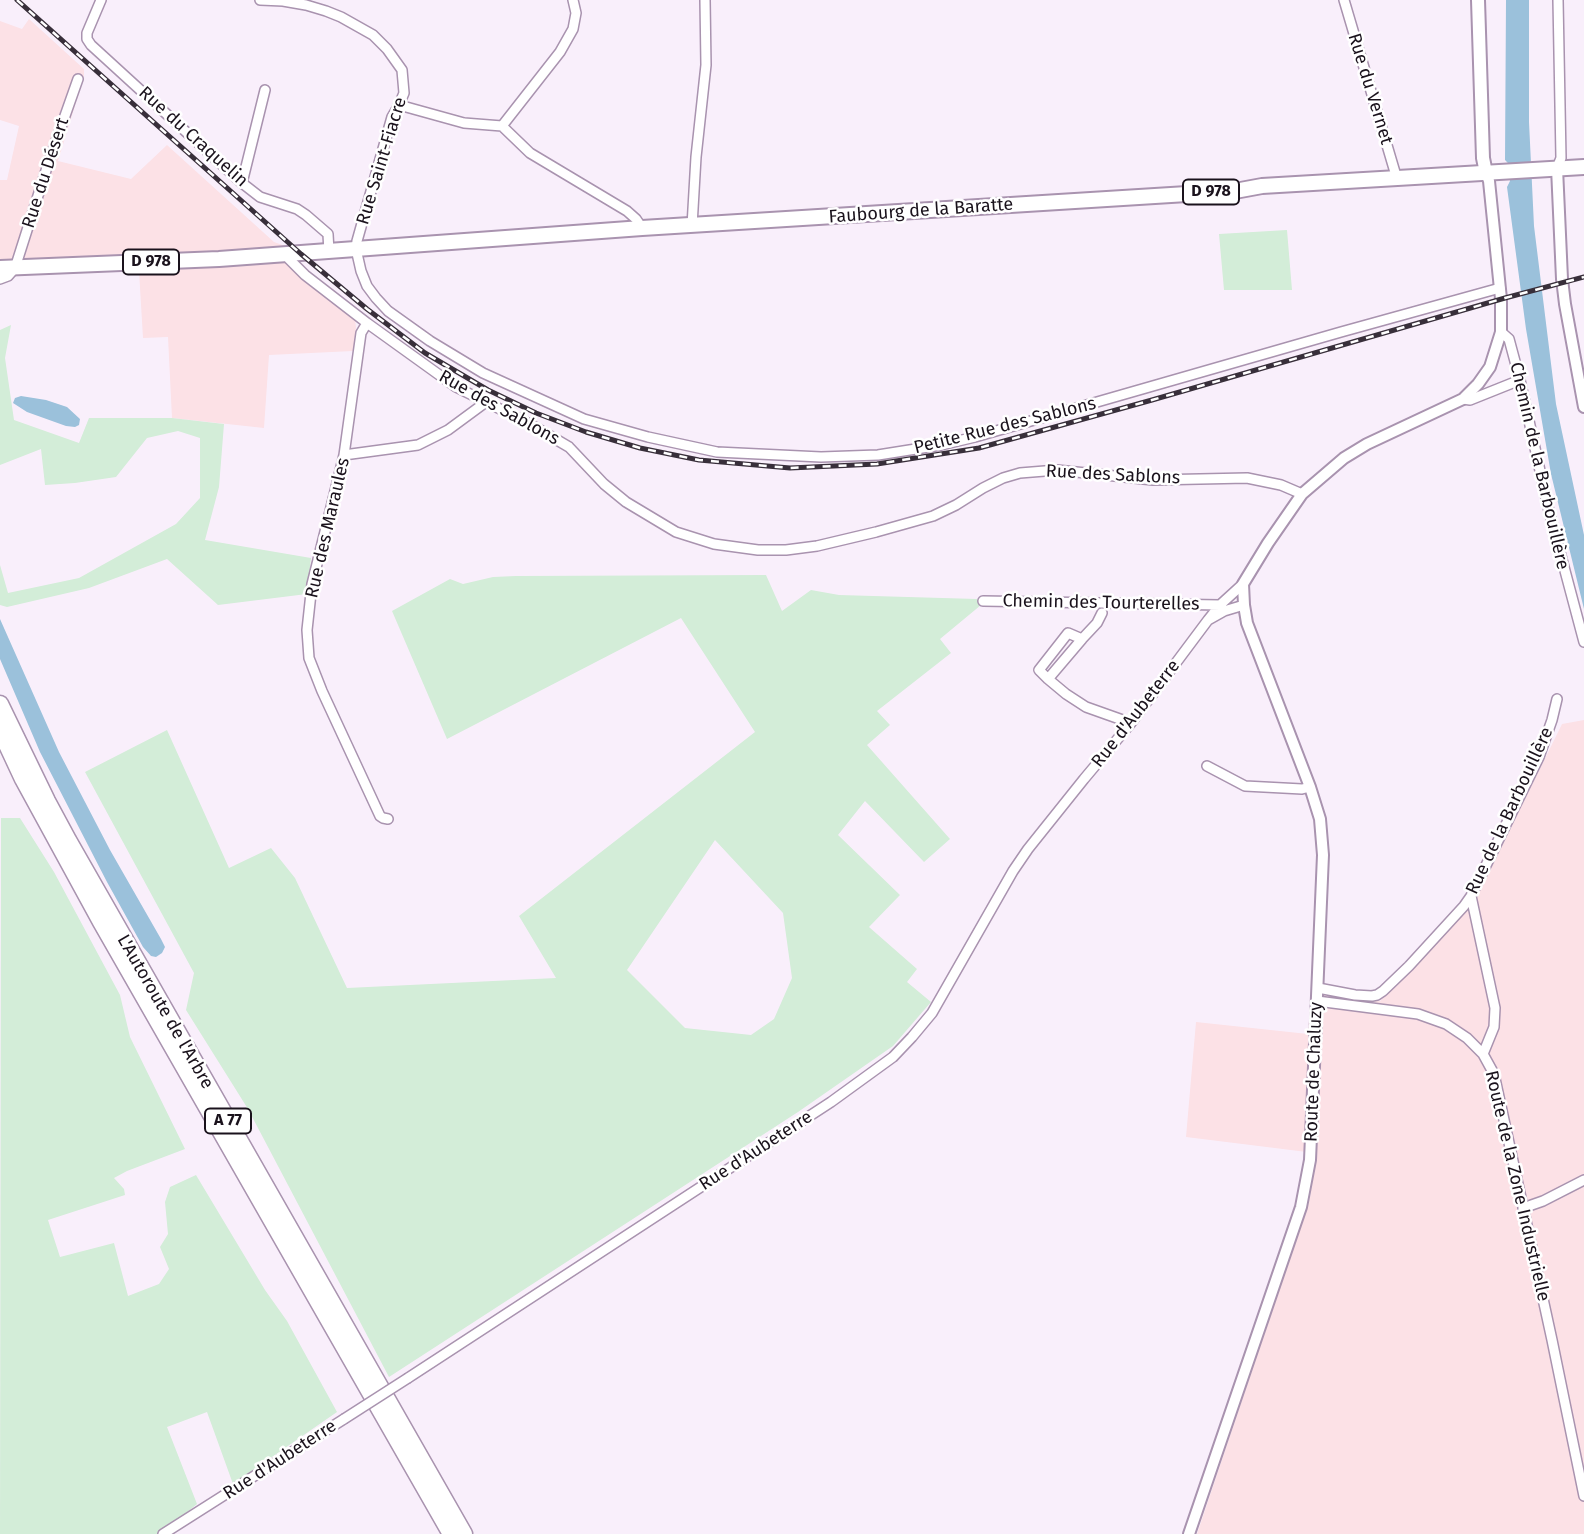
<!DOCTYPE html>
<html>
<head>
<meta charset="utf-8">
<style>
	body { margin:0 }
	canvas { display:block; background:#f9effb }
</style>
</head>
<body>
<canvas width="1584" height="1534"></canvas>
<script>
const ctx = document.querySelector('canvas').getContext('2d');
ctx.lineJoin = 'round';
function fill(path, color) { ctx.fillStyle = color; ctx.fill(path, 'evenodd'); }
const poly = rows => new Path2D(rows.map(r => 'M' + r).join(''));
function stroke(path, color, width, dash) { ctx.strokeStyle = color; ctx.lineWidth = width; ctx.lineCap = dash ? 'butt' : 'round'; ctx.setLineDash(dash || []); ctx.stroke(path); }
function label(font, color, halo, rows, align = 'center') {
  ctx.font = font + ' "Fira Sans",sans-serif'; ctx.lineWidth = 5; ctx.setLineDash([]); ctx.textBaseline = 'middle'; ctx.strokeStyle = halo; ctx.fillStyle = color; for (const [text, x, y, turn = 0] of rows) {
    ctx.save(); ctx.translate(x, y); ctx.rotate((+turn || 0) * Math.PI / 180); ctx.textAlign = isNaN(turn) ? turn : align; if (halo) ctx.strokeText(text, 0, 0); ctx.fillText(text, 0, 0); ctx.restore();
  }
}
fill(poly([
	[29,19,84,69,84,76,58,161,131,179,167,145,274,242,288,247,312,276,354,309,356,328,353,351,269,355,264,428,172,418,168,337,143,338,138,254,21,261,0,260,0,180,7,180,19,126,0,120,0,21,22,29],
	[1584,720,1584,1534,1197,1534,1310,1198,1315,1153,1186,1137,1196,1022,1308,1034,1311,993,1380,1001,1461,916,1502,846,1562,724]
]), '#fce1e6');
fill(poly([
	[1287,230,1292,290,1224,290,1219,234],
	[11,325,5,358,14,420,79,443,89,418,172,418,224,424,219,487,205,540,311,558,307,594,218,605,167,559,89,588,7,607,0,605,0,565,8,593,79,578,176,524,200,498,200,438,178,431,147,438,116,477,75,483,45,485,41,449,0,465,0,330],
	[766,575,782,611,811,590,839,595,977,599,981,605,940,639,951,653,877,711,890,725,867,745,950,839,924,862,865,801,838,835,900,895,869,927,917,969,907,982,931,1002,893,1046,798,1112,389,1377,248,1109,186,1010,194,973,85,772,167,730,229,868,271,848,295,878,347,988,556,978,519,916,755,732,681,618,447,739,392,611,450,579,463,584,493,577,516,576],
	[715,840,783,913,792,978,774,1019,751,1035,685,1028,627,970],
	[1,818,20,818,54,872,120,995,130,1037,185,1149,127,1171,114,1178,124,1189,125,1195,48,1220,60,1257,114,1243,128,1296,159,1284,169,1269,160,1247,168,1234,165,1202,170,1187,196,1175,265,1290,287,1321,337,1412,233,1484,207,1412,167,1427,197,1504,180,1518,157,1534,0,1534]
]), '#d3edd8');
fill(poly([
	[1506,0,1529,0,1529,122,1534,226,1556,404,1584,535,1584,609,1551,474,1526,329,1507,187,1510,181,1508,163,1505,160],
	[21,396,46,400,67,407,80,419,79,425,75,427,66,426,27,412,13,403,15,398],
	[0,619,59,752,110,850,161,939,165,947,162,953,156,957,151,956,143,947,107,882,40,752,0,659]
]), '#9bc1db');
const minor = poly([
	[101,0,87,33,87,39,91,45,242,183,260,197,297,209,306,215,328,234,329,252],
	[260,0,283,1,306,5,326,11,341,17,373,35,387,49,402,70,404,93,399,105,392,117,357,241,356,249,361,271,367,286,376,298,388,311,430,341,483,373,584,419,648,437,717,452,821,457,878,455,941,445,975,437,1341,332,1500,288],
	[1344,0,1397,179],
	[399,105,464,123,502,126,530,153,627,211,636,219,642,228],
	[502,126,560,52,573,29,576,13,573,0],
	[1557,168,1561,158,1558,0],
	[242,183,265,90],
	[692,226,696,157,706,65,705,0],
	[286,255,289,259,305,275,367,323,456,387,528,423,569,447,604,484,626,502,676,532,714,544,758,550,786,550,817,546,876,532,933,516,956,505,983,488,1003,478,1020,473,1057,470,1153,480,1247,478,1281,485,1302,494],
	[0,279,8,276,15,268,49,161,78,79],
	[367,323,361,333,344,455,312,584,307,630,309,658,322,691,380,816,383,818,388,819],
	[1501,332,1509,339,1520,380,1548,507,1584,642],
	[1463,399,1470,400,1520,380],
	[344,455,418,445,448,430,486,402],
	[1243,584,1220,605,1208,620,1224,611,1244,605],
	[983,601,1220,605],
	[1082,639,1097,623,1102,613],
	[1048,679,1082,639,1068,633,1039,670,1048,679,1066,694,1086,707,1131,723],
	[1207,766,1245,786,1302,789,1310,787],
	[1471,896,1495,1008,1494,1027,1483,1054],
	[1318,988,1355,995,1372,996,1377,995,1383,991,1409,966,1464,906,1471,896,1539,757,1552,720,1557,699],
	[1317,1001,1418,1014,1446,1024,1467,1038,1483,1054,1494,1074,1552,1340,1584,1496],
	[1523,1208,1543,1201,1584,1180],
	[408,1378,831,1102,893,1057,912,1037,932,1013,1013,871,1028,849,1084,779,1131,723,1208,620],
	[163,1534,344,1419]
]);
const tertiary = poly([
	[1557,168,1562,279,1565,304,1584,407],
	[1189,1534,1301,1207,1310,1160,1323,855,1320,819,1310,787,1247,623,1244,605,1243,584,1268,543,1302,494,1344,458,1367,444,1463,399,1478,384,1490,367,1501,332,1501,299,1489,181,1486,173]
]);
const secondary = poly([
	[1478,0,1483,158,1486,173]
]);
const primary = poly([
	[0,268,219,259,642,228,1235,191,1262,186,1584,167]
]);
const motorway = poly([
	[0,704,47,801,68,840,464,1534],
	[0,730,23,779,101,922,451,1534]
]);
stroke(minor, '#a993af', 12);
stroke(tertiary, '#a993af', 14);
stroke(secondary, '#a993af', 16);
stroke(primary, '#a993af', 18);
stroke(motorway, '#a993af', 19);
stroke(minor, '#fff', 9);
stroke(tertiary, '#fff', 10);
stroke(secondary, '#fff', 12);
stroke(primary, '#fff', 14);
stroke(motorway, '#fff', 16);
const rail = poly([
	[17,0,301,254,367,309,425,353,488,390,536,413,586,432,640,448,699,460,790,468,877,464,979,448,1152,400,1505,298,1584,277]
]);
stroke(rail, '#382f3a', 5);
stroke(rail, '#fff', 2.5, [8]);
const minorBridge = poly([
	[344,1419,408,1378]
]);
stroke(minorBridge, '#a993af', 12, []);
stroke(minorBridge, '#fff', 9);
for (const [x, y, w] of [
	[1211,192,56],
	[151,262,56],
	[228,1121,46]
]) { const box = new Path2D(); box.roundRect(x - w / 2, y - 12.5, w, 25, 5); ctx.fillStyle = '#fff'; ctx.fill(box); stroke(box, '#1a121c', 2); }
label('bold 16px', '#1a121c', null, [
	["D 978",1211,192],
	["D 978",151,262],
	["A 77",228,1121]
]);
label('18px', '#1a121c', '#fff', [
	["Rue du Vernet",1370,89,73],
	["Rue du Craquelin",193,137,42],
	["Rue Saint-Fiacre",382,161,-73],
	["Rue du Désert",46,173,-72],
	["Faubourg de la Baratte",921,211,-4],
	["Rue des Sablons",499,408,29],
	["Petite Rue des Sablons",1005,426,-14],
	["Chemin de la Barbouillère",1539,466,77],
	["Rue des Sablons",1113,475,3],
	["Rue des Maraules",328,528,-77],
	["Chemin des Tourterelles",1101,603,1],
	["Rue d'Aubeterre",1136,714,-52],
	["Rue de la Barbouillère",1510,811,-65],
	["L'Autoroute de l'Arbre",165,1012,60],
	["Route de Chaluzy",1314,1072,-88],
	["Rue d'Aubeterre",756,1151,-33],
	["Route de la Zone Industrielle",1517,1186,77],
	["Rue d'Aubeterre",280,1460,-33]
]);
</script>
</body>
</html>
